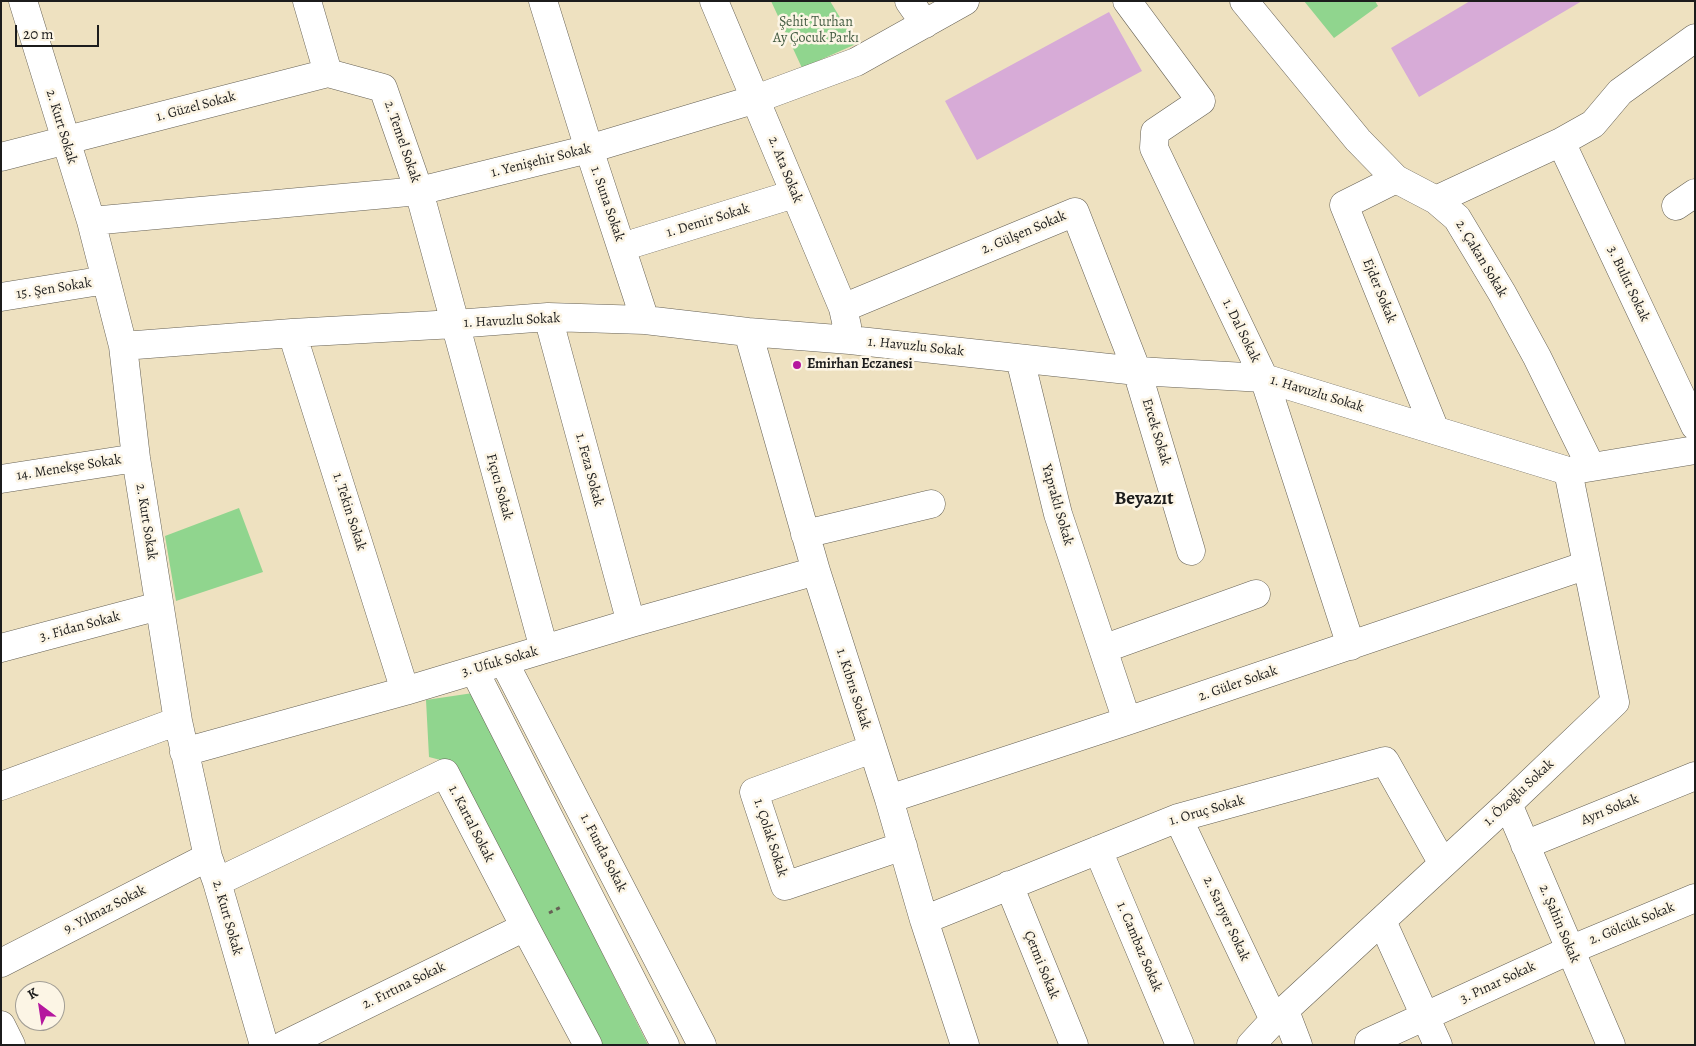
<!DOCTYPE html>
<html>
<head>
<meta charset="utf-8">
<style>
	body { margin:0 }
	#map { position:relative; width:1696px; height:1046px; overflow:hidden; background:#eee1c0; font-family:Alegreya,serif }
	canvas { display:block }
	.frame { position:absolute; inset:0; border:2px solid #1c1c1c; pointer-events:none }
	.north { position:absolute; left:15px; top:981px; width:50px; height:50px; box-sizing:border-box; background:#fcf5e5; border:1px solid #a29e95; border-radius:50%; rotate:329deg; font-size:14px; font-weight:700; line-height:20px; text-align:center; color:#1c1c1c }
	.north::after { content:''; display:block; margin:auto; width:18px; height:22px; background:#b5179e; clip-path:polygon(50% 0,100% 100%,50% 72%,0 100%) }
	.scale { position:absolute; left:15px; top:25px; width:84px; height:22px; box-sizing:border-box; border:2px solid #1c1c1c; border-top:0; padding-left:6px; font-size:15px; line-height:18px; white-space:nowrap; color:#1c1c1c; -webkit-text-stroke:4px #fcf5e5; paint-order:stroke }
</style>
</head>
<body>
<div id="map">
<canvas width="1696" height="1046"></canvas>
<div class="frame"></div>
<div class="north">K</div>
<div class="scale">20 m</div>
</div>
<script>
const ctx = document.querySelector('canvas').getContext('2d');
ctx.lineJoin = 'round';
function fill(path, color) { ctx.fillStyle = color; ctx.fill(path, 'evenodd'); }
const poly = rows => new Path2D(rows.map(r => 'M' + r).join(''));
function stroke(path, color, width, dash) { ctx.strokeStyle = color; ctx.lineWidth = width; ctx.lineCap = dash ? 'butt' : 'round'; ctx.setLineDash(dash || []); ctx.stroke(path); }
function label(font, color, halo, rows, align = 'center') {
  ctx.font = font + ' Alegreya,serif'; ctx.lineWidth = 5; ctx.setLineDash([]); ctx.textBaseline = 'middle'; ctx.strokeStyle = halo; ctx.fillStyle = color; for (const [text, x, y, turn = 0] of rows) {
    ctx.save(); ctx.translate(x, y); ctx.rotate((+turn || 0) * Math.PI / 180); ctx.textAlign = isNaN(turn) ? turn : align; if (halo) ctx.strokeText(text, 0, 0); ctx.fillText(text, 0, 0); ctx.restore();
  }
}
fill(poly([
	[771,1,830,1,856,44,802,68],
	[1304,1,1375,1,1378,6,1334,38],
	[239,508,263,572,176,601,165,536],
	[473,693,648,1045,601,1045,452,763,429,757,426,700]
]), '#90d58e');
fill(poly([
	[1470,1,1582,1,1419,97,1391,48],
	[1109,12,1142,71,977,160,945,101]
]), '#d7abd7');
const minor = poly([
	[23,1,91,221,123,346,136,458,178,721,208,857,217,882,264,1045],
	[307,1,328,73,383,88,419,191,544,649],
	[543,1,589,149,645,320],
	[714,1,843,308,847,326],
	[909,1,925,24],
	[1127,1,1201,101,1155,132,1154,148,1264,378,1351,646],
	[1244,1,1358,140,1396,179,1436,200,1457,218,1502,293,1537,357,1591,467],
	[1561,142,1695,426],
	[1,157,328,73],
	[1396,179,1344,205,1435,430],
	[1436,200,1561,142,1593,124,1620,92,1695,38],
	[1676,206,1695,193],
	[91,221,419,191,589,149,756,99,856,62,965,1],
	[622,247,794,194],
	[1,297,106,280],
	[843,308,1075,212,1137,371,1191,551],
	[548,317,631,623],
	[748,332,816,571,889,799,924,920,965,1045],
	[292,333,405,691],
	[123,346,292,333,455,324,548,317,645,320,748,332,850,340,1137,371,1264,378,1568,471,1695,450],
	[1020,359,1058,514,1127,721],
	[1,479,136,458],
	[805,534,931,504],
	[1,648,159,606],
	[1103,649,1256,594],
	[504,662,702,1045],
	[474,670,665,1045],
	[872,749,754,792,785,886,903,846],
	[184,752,405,691,631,623,816,571],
	[1,786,178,721],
	[889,799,1127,721,1587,565],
	[1508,804,1611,1045],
	[1178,818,1274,1020],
	[1525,845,1695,776],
	[1098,850,1180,1045],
	[217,882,445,773,525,927,588,1045],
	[1009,885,1074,1045],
	[924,920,1178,818,1385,761,1443,864],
	[1382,921,1438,1045],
	[1,963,208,857],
	[1285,1011,1298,1045],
	[1,1025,11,1045],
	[1369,1042,1570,950,1695,898],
	[284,1045,525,927],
	[1251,1045,1274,1020,1508,804,1615,702,1568,471]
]);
stroke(minor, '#666155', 29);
stroke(poly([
	[549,913,563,906]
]), '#666155', 3, [4, 4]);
stroke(minor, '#fff', 28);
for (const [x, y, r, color] of [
	[797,365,5,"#b5179e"]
]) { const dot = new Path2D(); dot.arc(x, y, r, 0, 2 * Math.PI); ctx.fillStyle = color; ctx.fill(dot); stroke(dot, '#fcf5e5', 2); }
label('14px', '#455d44', '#fcf5e5', [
	["Şehit Turhan",816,23],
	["Ay Çocuk Parkı",816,39]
]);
label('14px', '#1c1c1c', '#fcf5e5', [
	["1. Güzel Sokak",196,107,-15],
	["2. Kurt Sokak",61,127,73],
	["2. Temel Sokak",402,142,71],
	["1. Yenişehir Sokak",541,161,-14],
	["2. Ata Sokak",785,170,68],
	["1. Suna Sokak",607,204,71],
	["1. Demir Sokak",708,221,-17],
	["2. Gülşen Sokak",1024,233,-23],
	["2. Çakan Sokak",1481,259,59],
	["3. Bulut Sokak",1628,284,65],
	["15. Şen Sokak",54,289,-9],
	["Ejder Sokak",1379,291,68],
	["1. Havuzlu Sokak",512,321,-3],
	["1. Dal Sokak",1241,331,64],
	["1. Havuzlu Sokak",916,347,6],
	["1. Havuzlu Sokak",1317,394,17],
	["Ercek Sokak",1156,432,73],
	["14. Menekşe Sokak",69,468,-9],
	["1. Feza Sokak",589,470,75],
	["Fıçıcı Sokak",499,487,75],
	["Yapraklı Sokak",1057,505,74],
	["1. Tekin Sokak",349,512,72],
	["2. Kurt Sokak",146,522,81],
	["3. Fidan Sokak",80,627,-15],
	["3. Ufuk Sokak",500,662,-16],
	["2. Güler Sokak",1238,684,-19],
	["1. Kıbrıs Sokak",853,689,72],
	["1. Özoğlu Sokak",1519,793,-43],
	["Ayrı Sokak",1610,810,-22],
	["1. Oruç Sokak",1207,811,-16],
	["1. Kartal Sokak",471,824,63],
	["1. Çolak Sokak",770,838,72],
	["1. Funda Sokak",603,853,63],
	["9. Yılmaz Sokak",105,910,-27],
	["2. Kurt Sokak",227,918,74],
	["2. Sarıyer Sokak",1226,919,65],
	["2. Şahin Sokak",1559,924,67],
	["2. Gölcük Sokak",1632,924,-22],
	["1. Cambaz Sokak",1139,947,67],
	["Çetmi Sokak",1041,965,68],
	["3. Pınar Sokak",1498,983,-25],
	["2. Fırtına Sokak",404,986,-26]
]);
label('bold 14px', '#1c1c1c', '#fcf5e5', [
	["Emirhan Eczanesi",807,365]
], 'left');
label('bold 19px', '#1c1c1c', '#fcf5e5', [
	["Beyazıt",1144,499]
]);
</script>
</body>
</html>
